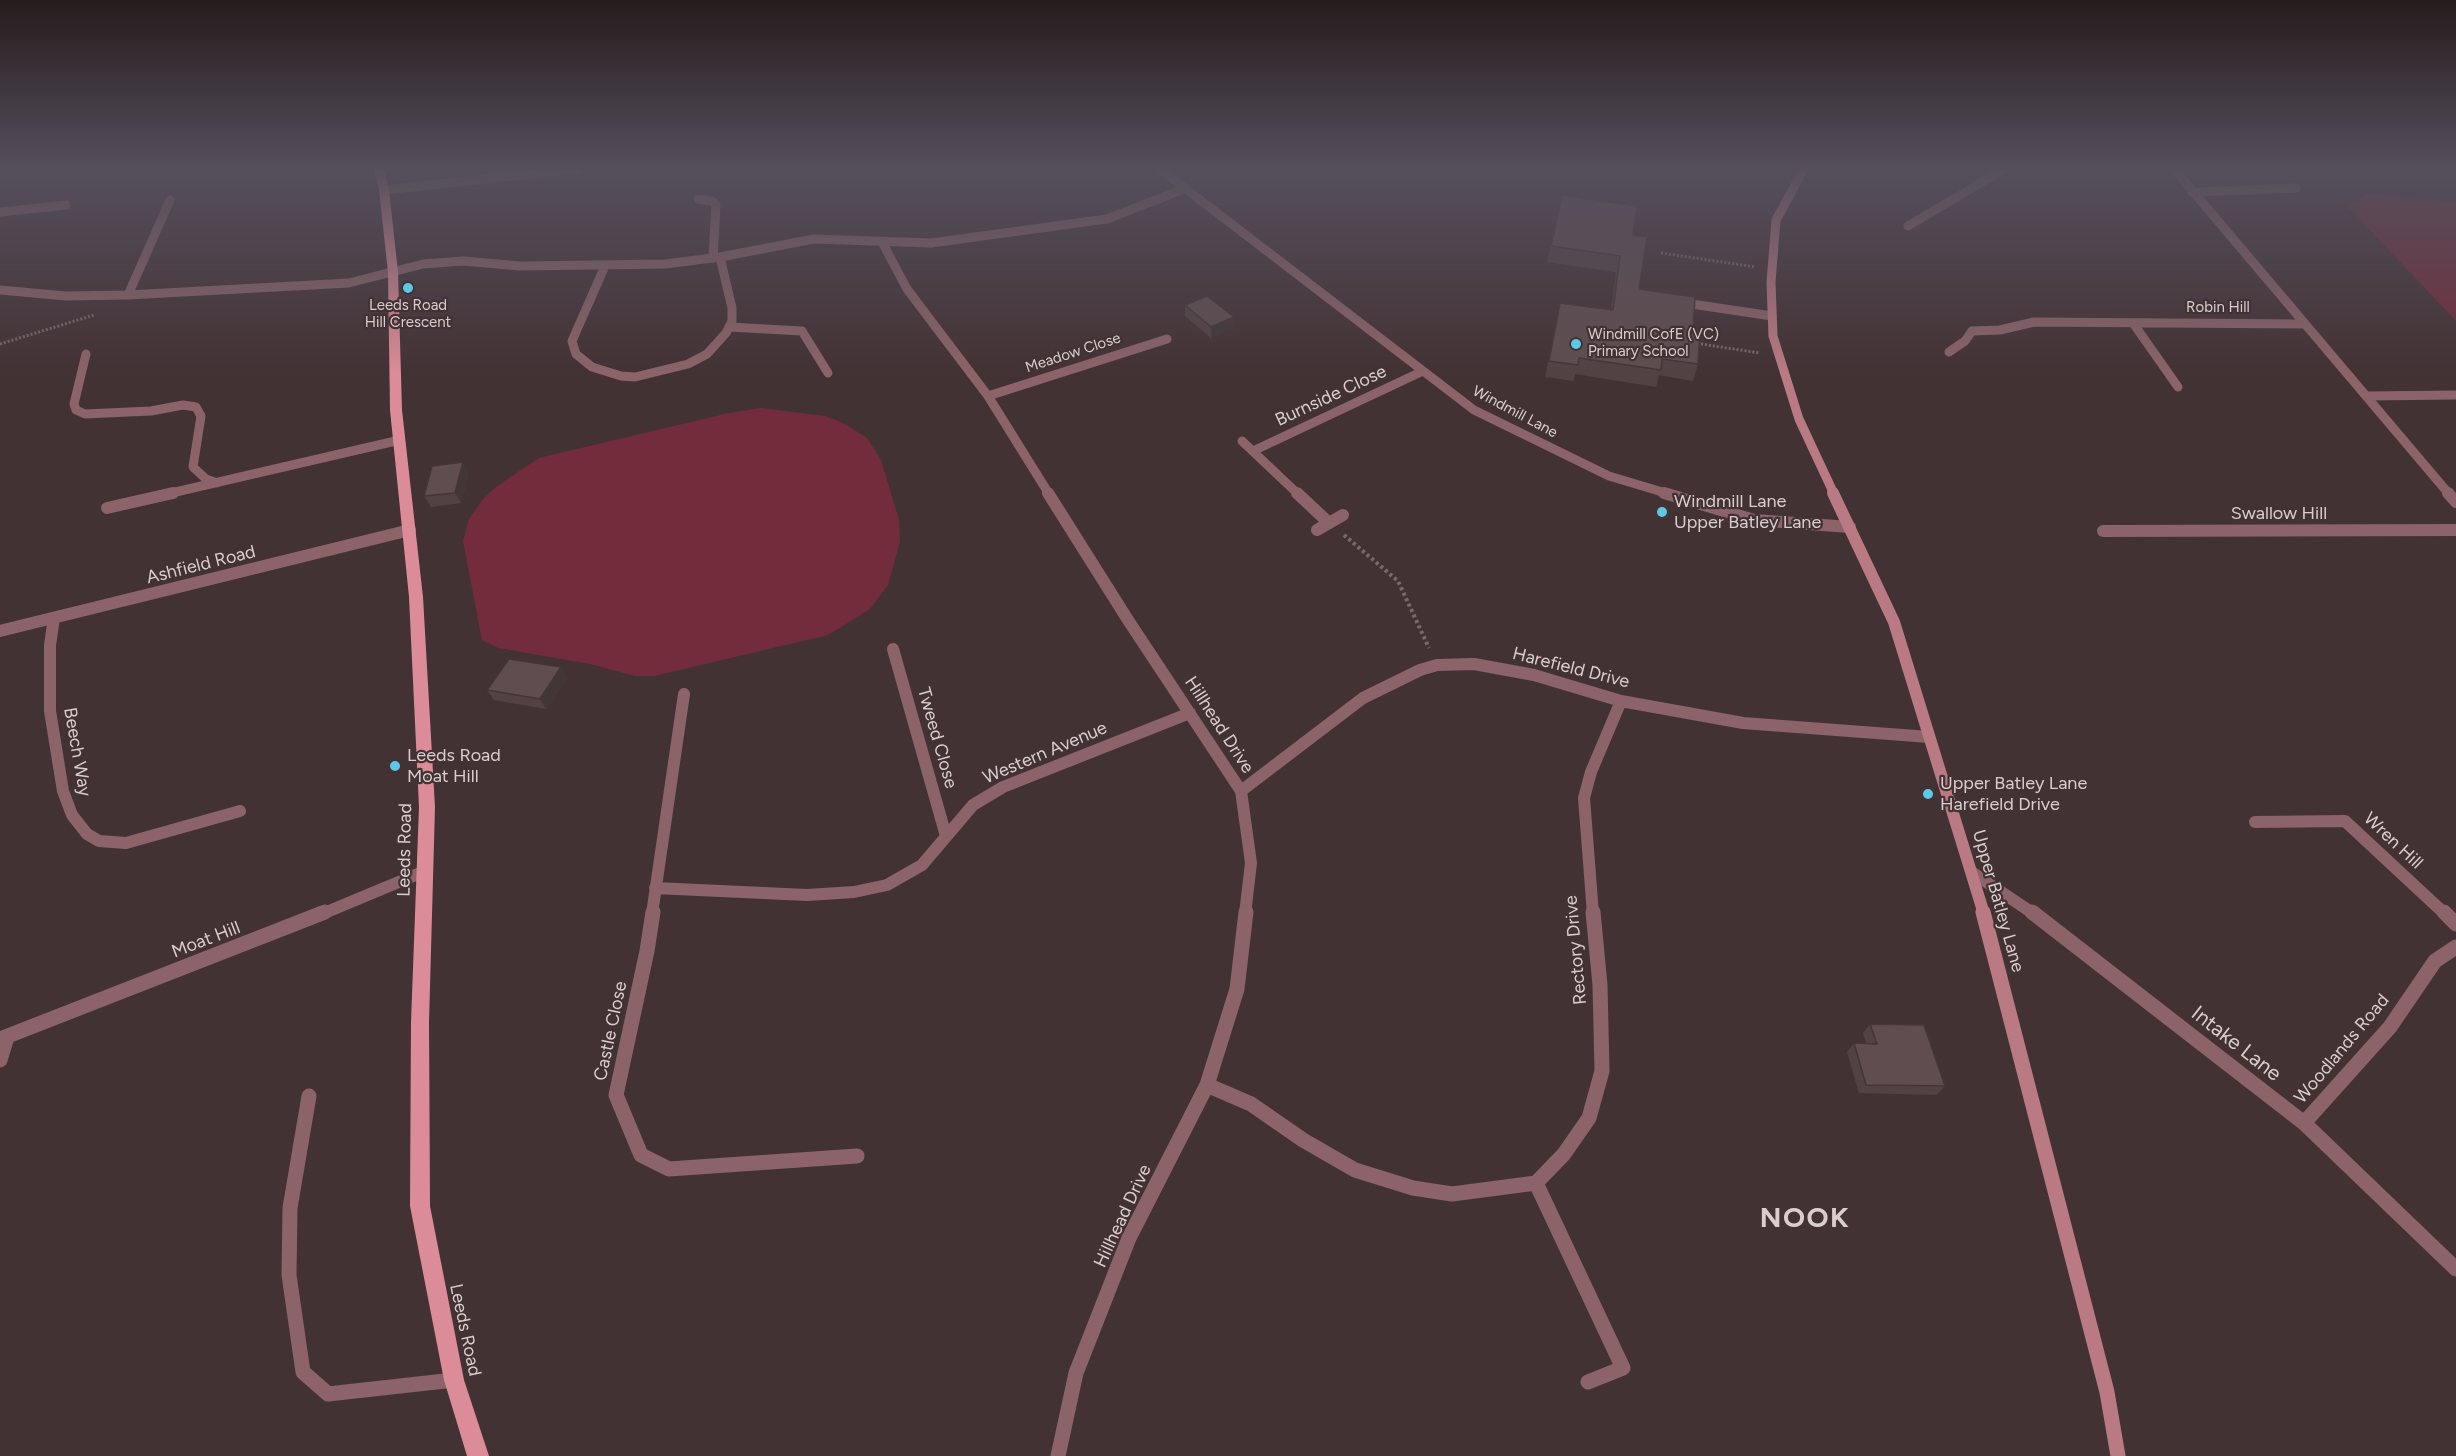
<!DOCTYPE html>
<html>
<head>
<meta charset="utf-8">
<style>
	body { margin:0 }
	canvas { display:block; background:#433234 }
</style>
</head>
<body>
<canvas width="2456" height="1456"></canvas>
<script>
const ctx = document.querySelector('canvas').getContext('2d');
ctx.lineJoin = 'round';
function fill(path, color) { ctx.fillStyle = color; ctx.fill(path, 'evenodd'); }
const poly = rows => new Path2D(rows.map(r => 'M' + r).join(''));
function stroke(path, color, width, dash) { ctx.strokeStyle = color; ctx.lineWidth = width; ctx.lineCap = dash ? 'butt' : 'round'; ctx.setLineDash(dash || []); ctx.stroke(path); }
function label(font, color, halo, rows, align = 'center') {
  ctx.font = font + ' Figtree,sans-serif'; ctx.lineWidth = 4.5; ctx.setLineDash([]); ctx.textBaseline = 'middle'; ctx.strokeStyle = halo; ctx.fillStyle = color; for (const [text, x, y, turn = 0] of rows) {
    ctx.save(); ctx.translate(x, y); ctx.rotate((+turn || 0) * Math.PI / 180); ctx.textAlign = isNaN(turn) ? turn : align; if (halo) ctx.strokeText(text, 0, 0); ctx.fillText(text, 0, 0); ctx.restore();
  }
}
fill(poly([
	[2368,194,2456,203,2456,321,2346,205],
	[761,408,825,416,845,424,867,438,881,460,899,520,900,541,888,585,870,609,828,635,654,676,635,676,590,664,499,648,482,640,463,541,469,519,483,499,496,487,539,458,729,413]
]), '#732c3b');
stroke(poly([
	[1661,253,1756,267],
	[0,344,94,315],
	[1701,344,1760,353]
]), '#78696b', 3, [2, 2]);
stroke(poly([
	[1344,535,1398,581,1429,648]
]), '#78696b', 4, [3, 3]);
stroke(poly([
	[698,199,712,201,716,205,713,258],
	[1678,302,1772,316],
	[729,327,802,331,828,373],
	[1949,352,1965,341,1972,331],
	[86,354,74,404,76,410,85,414,151,411,183,405,196,407,201,416,193,467,206,479,217,483],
	[167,494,400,440]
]), '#8b6368', 9);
stroke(poly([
	[107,508,173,493]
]), '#8b6368', 12);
stroke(poly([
	[1160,169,1474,410,1609,476,1669,494],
	[2174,169,2449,494],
	[384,190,578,169],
	[2192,192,2296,188],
	[0,212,66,205],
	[1908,226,2004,169],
	[882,242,907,289,988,396,1049,494],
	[605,266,572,341,576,354,592,367,621,376,635,377,688,364,707,354,726,333,732,321,732,308,720,257],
	[0,290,66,296,128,295,349,283,423,264,463,261,520,266,665,264,720,257,814,239,931,243,1107,219,1186,188],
	[128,295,170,200],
	[2133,323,2178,387],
	[1972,331,2000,330,2034,322,2303,324],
	[988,396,1167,339],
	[2367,396,2456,395],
	[1242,441,1298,494],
	[1253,451,1423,371]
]), '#8b6368', 9);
stroke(poly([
	[1048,493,1128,620,1241,791,1251,863,1245,914],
	[1297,493,1329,523],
	[1664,493,1754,520,1850,527],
	[2448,493,2456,502],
	[1317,530,1343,515],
	[2103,531,2456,530],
	[54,618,50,645,50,711,63,791,72,815,87,834,99,841,126,843,240,811],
	[0,631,410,530],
	[893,649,946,836],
	[1241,791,1363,698,1420,670,1437,665,1474,664,1534,675,1621,701,1743,723,1929,737],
	[2255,822,2345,821,2445,914],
	[1973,873,2034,914],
	[655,888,807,895,854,892,887,885,922,865,973,805,1003,787,1190,713],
	[322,914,425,871],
	[652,914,684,694],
	[1593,914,1584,798,1591,772,1621,701]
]), '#8b6368', 12);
stroke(poly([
	[653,912,647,951,616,1095,641,1155,669,1169,857,1156],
	[2032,912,2304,1123,2456,1269],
	[2444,912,2456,924],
	[0,1039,325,912],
	[0,1060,7,1037],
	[1207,1085,1251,1104,1303,1140,1355,1170,1413,1188,1452,1194,1536,1183,1564,1154,1589,1118,1602,1071,1600,985,1593,912],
	[309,1096,290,1208,289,1275,303,1372,328,1394,454,1380],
	[2304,1123,2390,1027,2435,961,2456,947],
	[1536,1183,1623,1368,1588,1382],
	[1058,1456,1076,1373,1129,1238,1207,1085,1237,989,1246,912]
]), '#8b6368', 15);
stroke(poly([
	[1804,169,1776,220,1771,282,1773,336,1799,419,1834,494]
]), '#b97a83', 9);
stroke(poly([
	[1833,493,1894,622,1984,914]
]), '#b97a83', 12);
stroke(poly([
	[1983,912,2107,1392,2118,1456]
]), '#b97a83', 15);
fill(poly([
	[374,169,384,169,389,190,398,272,402,410,423,597,435,807,429,1022,430,1206,464,1380,489,1456,467,1456,444,1380,410,1206,411,1022,419,807,409,597,390,410,388,272,379,190,374,169]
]), '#dc8c98');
fill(poly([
	[1562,195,1633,235,1639,289,1693,331,1698,364,1693,381,1659,375,1656,387,1575,374,1574,381,1545,377,1560,303,1611,310,1616,272,1547,262],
	[1185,305,1233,328,1211,338,1185,316],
	[469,473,461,503,431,507,424,496],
	[567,678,546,709,494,700,487,690],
	[1870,1024,1945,1086,1936,1095,1859,1093,1847,1052,1854,1043,1866,1043,1863,1033]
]), '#524244');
fill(poly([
	[1234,317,1233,328,1211,338,1211,327],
	[463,462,469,473,461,503,455,493],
	[561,667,567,678,546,709,540,699]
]), '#423637');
const building = poly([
	[1562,195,1637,206,1633,235,1647,237,1639,289,1695,297,1693,331,1700,332,1698,364,1662,359,1661,370,1579,358,1578,365,1549,361,1560,303,1613,310,1620,256,1551,246,1562,195],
	[1207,296,1234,317,1211,327,1185,305,1207,296],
	[463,462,455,493,424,496,432,466,463,462],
	[509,659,561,667,540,699,487,690,509,659],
	[1870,1024,1924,1025,1945,1086,1866,1085,1854,1043,1877,1044,1870,1024]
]);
fill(building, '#5f4d4f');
stroke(building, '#423637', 1.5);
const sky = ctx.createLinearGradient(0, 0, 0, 373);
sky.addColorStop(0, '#251c1d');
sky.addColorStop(0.45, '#554f5c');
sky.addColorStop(1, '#554f5c00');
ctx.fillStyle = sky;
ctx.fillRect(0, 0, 2456, 373);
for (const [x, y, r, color] of [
	[408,288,6,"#5cc7e7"],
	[1576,344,6,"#5cc7e7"],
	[1662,512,6,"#5cc7e7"],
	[395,766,6,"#5cc7e7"],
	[1928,794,6,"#5cc7e7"]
]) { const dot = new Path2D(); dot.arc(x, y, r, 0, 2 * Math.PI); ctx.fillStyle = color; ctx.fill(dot); stroke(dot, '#433234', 2); }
label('15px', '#d9cecf', '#433234', [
	["Leeds Road",408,306],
	["Hill Crescent",408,323],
	["Windmill CofE (VC)",1588,335,"left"],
	["Primary School",1588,352,"left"]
]);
label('15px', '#d9cecf', '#433234', [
	["Robin Hill",2218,308],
	["Meadow Close",1073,353,-18],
	["Windmill Lane",1515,412,28]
]);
label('18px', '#d9cecf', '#433234', [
	["Burnside Close",1331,396,-25],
	["Swallow Hill",2279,514],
	["Ashfield Road",201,565,-14],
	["Harefield Drive",1571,668,14],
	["Hillhead Drive",1219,725,57],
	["Tweed Close",937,738,74],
	["Beech Way",77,752,80],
	["Western Avenue",1045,753,-23],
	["Wren Hill",2393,841,43],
	["Leeds Road",405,850,-89],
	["Upper Batley Lane",1998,901,74],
	["Moat Hill",206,940,-21],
	["Rectory Drive",1576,950,-95],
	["Castle Close",611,1031,-78],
	["Woodlands Road",2342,1049,-50],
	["Hillhead Drive",1123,1216,-65],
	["Leeds Road",465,1330,78]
]);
label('18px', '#d9cecf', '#433234', [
	["Windmill Lane",1674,502],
	["Upper Batley Lane",1674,523],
	["Leeds Road",407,756],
	["Moat Hill",407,777],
	["Upper Batley Lane",1940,784],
	["Harefield Drive",1940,805]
], 'left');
label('21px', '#d9cecf', '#433234', [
	["Intake Lane",2236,1044,38]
]);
ctx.letterSpacing = '1.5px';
label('bold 28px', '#d9cecf', '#433234', [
	["NOOK",1805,1219]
]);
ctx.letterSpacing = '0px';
</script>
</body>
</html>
